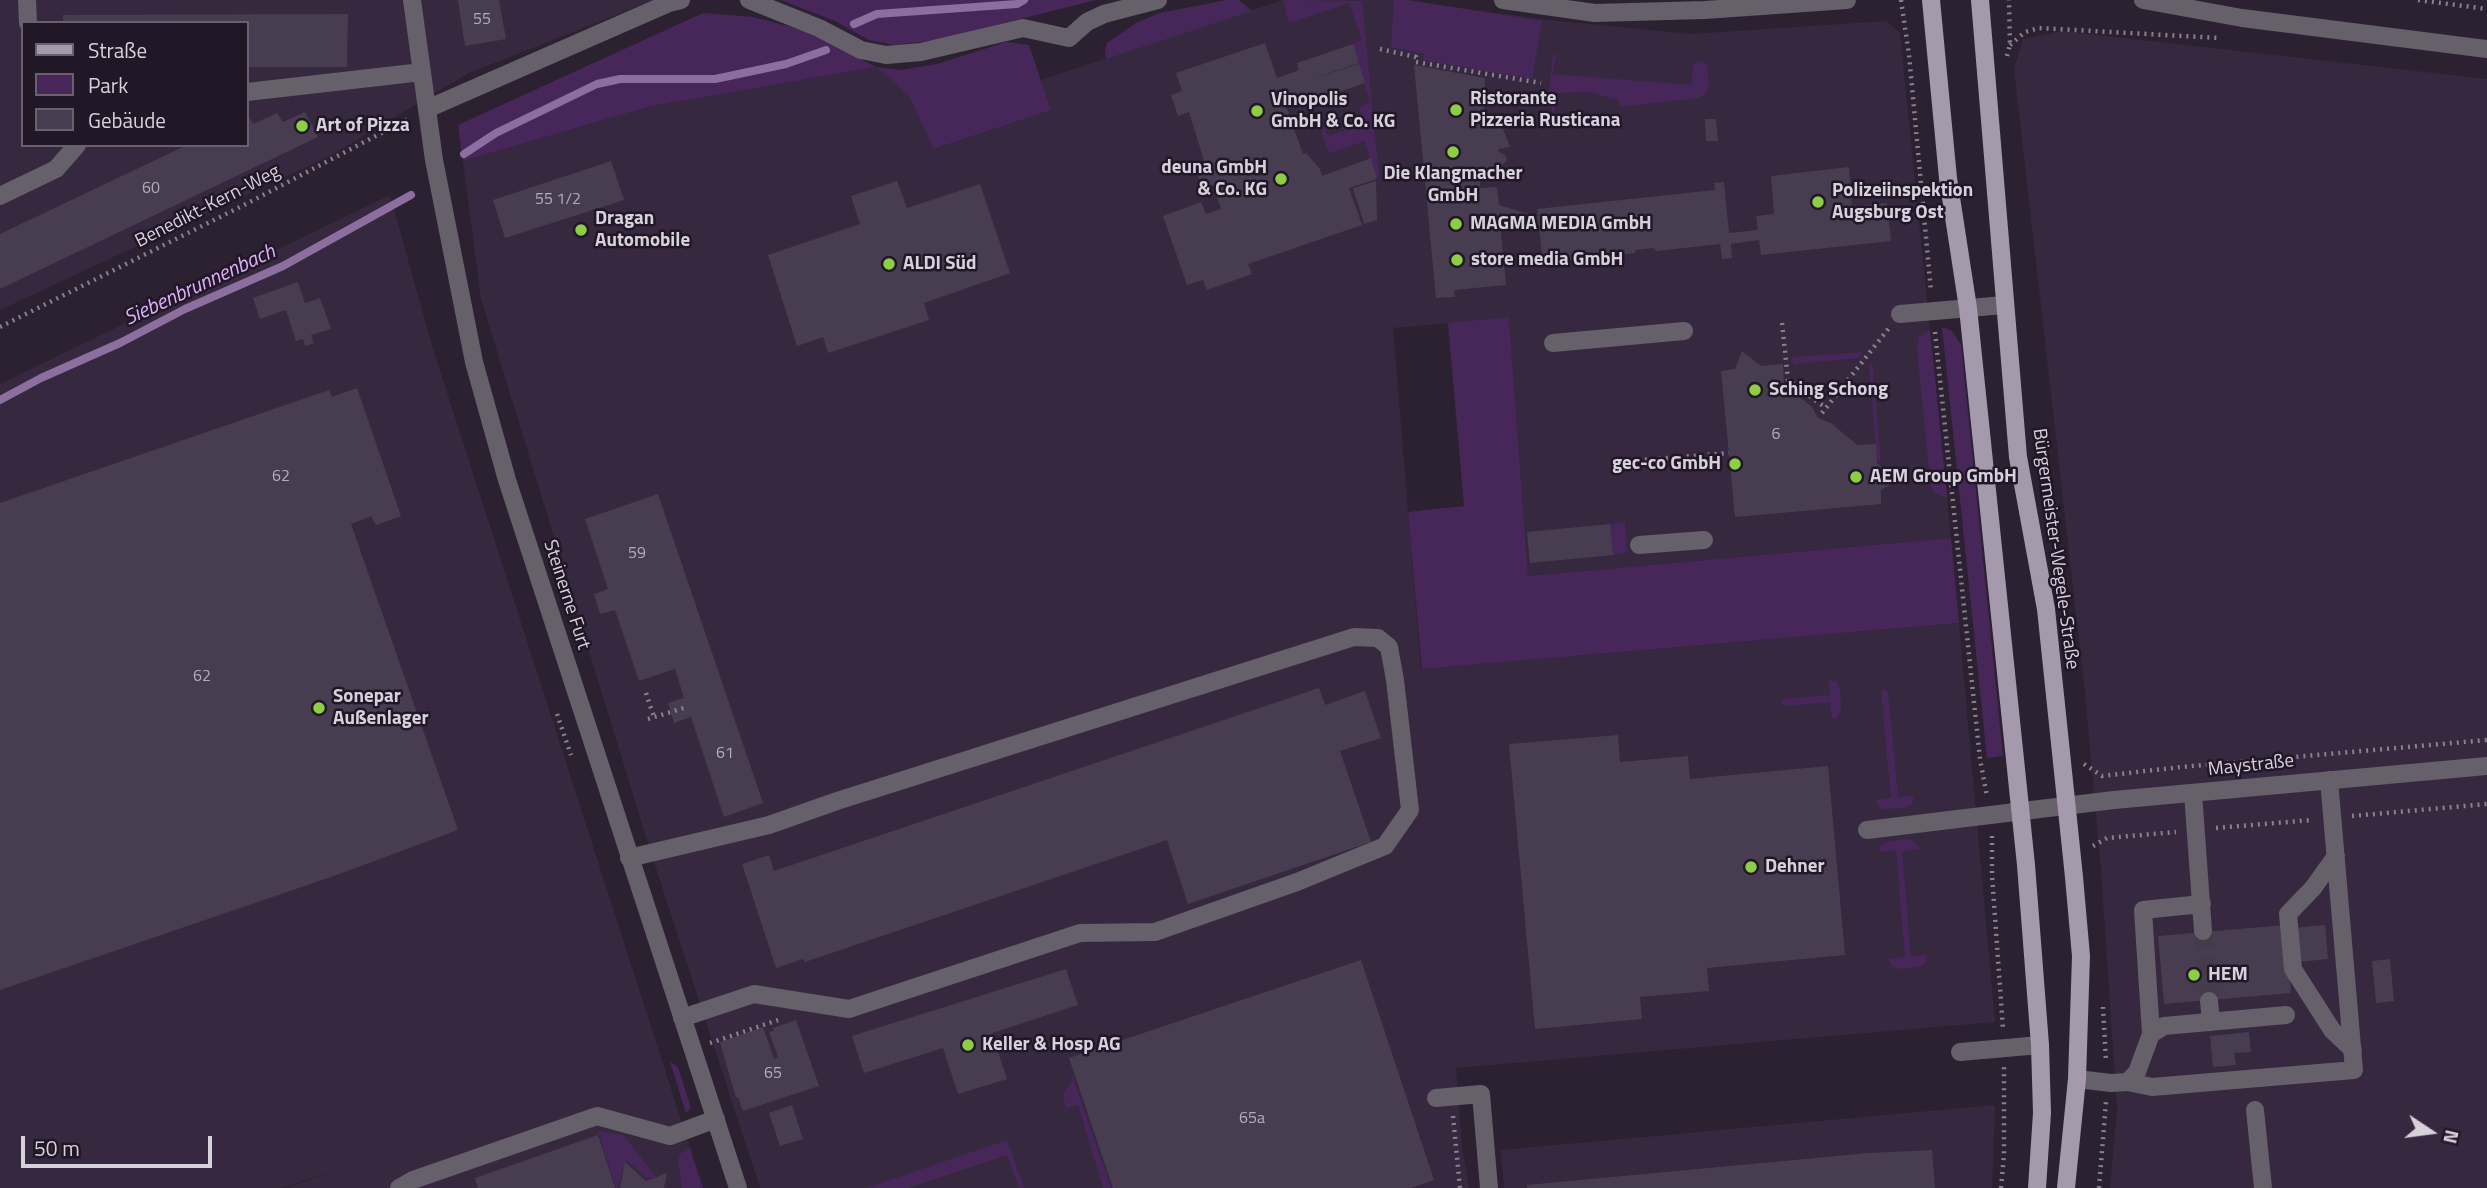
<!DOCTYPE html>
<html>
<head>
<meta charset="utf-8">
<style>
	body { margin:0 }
	#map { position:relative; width:2487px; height:1188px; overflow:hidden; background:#2b2131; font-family:"Titillium Web",sans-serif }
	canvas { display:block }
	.legend { position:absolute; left:21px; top:21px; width:228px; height:126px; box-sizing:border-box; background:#211727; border:2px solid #6a616f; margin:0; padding:9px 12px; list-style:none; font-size:21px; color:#d7d1dc }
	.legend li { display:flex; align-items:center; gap:14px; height:35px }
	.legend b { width:35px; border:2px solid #6a616f }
	.north { position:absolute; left:2396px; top:1097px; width:70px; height:70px; -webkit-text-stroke:5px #211727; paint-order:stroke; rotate:103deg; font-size:19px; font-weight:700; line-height:28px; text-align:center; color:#d7d1dc }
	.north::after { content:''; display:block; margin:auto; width:24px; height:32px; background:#d7d1dc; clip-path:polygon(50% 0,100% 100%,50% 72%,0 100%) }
	.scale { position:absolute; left:21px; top:1136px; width:191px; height:32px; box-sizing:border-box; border:4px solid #d7d1dc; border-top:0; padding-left:9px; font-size:21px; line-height:24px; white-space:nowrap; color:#d7d1dc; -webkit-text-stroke:5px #211727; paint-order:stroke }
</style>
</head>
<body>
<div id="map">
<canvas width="2487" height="1188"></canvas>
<ul class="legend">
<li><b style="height:9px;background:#a49aac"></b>Straße</li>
<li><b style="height:19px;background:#47275a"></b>Park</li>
<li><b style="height:19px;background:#483d50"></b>Gebäude</li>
</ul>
<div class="north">N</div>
<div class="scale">50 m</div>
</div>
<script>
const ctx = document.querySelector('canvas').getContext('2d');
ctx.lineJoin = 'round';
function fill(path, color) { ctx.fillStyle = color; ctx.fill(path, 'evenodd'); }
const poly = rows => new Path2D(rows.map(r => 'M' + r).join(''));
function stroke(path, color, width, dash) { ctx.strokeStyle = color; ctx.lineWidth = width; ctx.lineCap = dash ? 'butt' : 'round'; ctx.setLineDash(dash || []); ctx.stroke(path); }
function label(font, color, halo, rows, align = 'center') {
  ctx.font = font + ' "Titillium Web",sans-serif'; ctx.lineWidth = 5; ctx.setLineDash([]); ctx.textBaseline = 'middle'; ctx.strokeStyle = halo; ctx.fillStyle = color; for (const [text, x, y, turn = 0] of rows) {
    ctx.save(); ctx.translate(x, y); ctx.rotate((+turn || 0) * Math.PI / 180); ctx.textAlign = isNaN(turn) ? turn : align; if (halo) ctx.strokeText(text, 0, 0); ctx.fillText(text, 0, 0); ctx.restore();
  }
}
fill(poly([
	[0,0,654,0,467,74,330,156,0,310],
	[23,23,247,23,247,145,23,145],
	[1283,0,1402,0,1540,19,1691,34,1886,21,1900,33,1951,538,1528,576,1509,318,1393,328,1421,669,1959,623,1995,1022,1456,1068,1462,1147,1469,1188,760,1188,650,850,481,299,463,161,648,107,876,67,909,96,935,149,1051,110,1041,80],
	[2062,31,2487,79,2487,1188,2110,1188,2117,1109,2101,870,2085,693,2014,69,2023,39],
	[390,195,433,349,703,1188,285,1188,342,1168,281,1188,0,1188,0,384],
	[1995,1105,1992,1188,1504,1188,1501,1150]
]), '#36283f');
fill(poly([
	[781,0,1096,0,936,40,894,45,869,40,835,21],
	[1227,0,1239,0,1252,11,1106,59,1105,50,1107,43,1136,23,1159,13],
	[1283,0,1362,1,1379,177,1375,178,1365,141,1329,153,1318,123,1322,122,1328,136,1364,124,1359,107,1370,103,1353,44,1362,40,1349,3,1289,23],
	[1394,0,1408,0,1542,21,1532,79,1423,60,1424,54,1391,47],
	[703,13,753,17,807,31,876,67,901,70,937,64,1006,42,1029,45,1051,110,934,149,909,96,876,67,648,107,463,161,458,125],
	[1553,54,1556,55,1553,74,1691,85,1694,63,1703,61,1707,65,1709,88,1705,94,1698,98,1620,107,1619,100,1588,92,1555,93,1555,112,1553,113,1548,101],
	[1509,317,1528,576,1951,538,1959,623,1422,669,1408,512,1464,506,1448,323],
	[1942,327,1952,331,1961,345,2003,756,1987,758],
	[1930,329,1947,498,1936,494,1931,488,1920,379,1917,349,1919,337],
	[1863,352,1858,358,1793,364,1792,357],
	[1872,362,1881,459,1877,461,1869,366],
	[1625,522,1627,553,1613,555,1610,524],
	[1829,680,1837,682,1840,690,1841,710,1837,718,1832,719,1830,702,1785,706,1781,703,1784,699,1830,695],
	[1885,689,1888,692,1898,797,1914,796,1912,804,1905,808,1883,809,1879,807,1875,800,1891,798,1881,691],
	[1909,839,1916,843,1919,849,1902,851,1911,956,1927,955,1927,959,1923,966,1901,969,1893,967,1888,959,1905,957,1896,850,1879,852,1881,845,1889,841],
	[670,1062,678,1067,691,1108,686,1113],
	[1073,1078,1111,1188,1103,1188,1078,1105,1066,1108,1063,1095],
	[598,1131,623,1135,656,1177,647,1178,626,1160,618,1188,616,1188],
	[1007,1140,1024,1188,1019,1188,1007,1155,908,1188,866,1188],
	[690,1149,703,1188,682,1188,678,1160,681,1153]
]), '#47275a');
stroke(poly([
	[854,24,877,14,1017,4,1024,0],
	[464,154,496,133,597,84,620,79,715,79,786,64,826,50],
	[0,400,41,378,120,343,185,309,283,266,411,195]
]), '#8c6e9f', 8);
fill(poly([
	[458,0,499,0,506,39,465,46],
	[348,14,347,67,247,67,247,23,63,23,63,15],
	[1265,43,1277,78,1299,70,1297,63,1353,44,1359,63,1303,82,1359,64,1365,83,1310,102,1307,95,1285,103,1303,154,1306,153,1320,169,1322,176,1371,158,1377,179,1349,188,1362,225,1248,264,1252,274,1207,290,1203,280,1187,285,1163,216,1201,202,1206,214,1221,209,1213,185,1202,188,1195,168,1205,164,1189,112,1178,116,1171,95,1182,91,1176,73],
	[1414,65,1485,78,1484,128,1502,126,1510,147,1498,149,1499,152,1505,155,1507,160,1500,168,1492,168,1492,178,1480,179,1480,188,1497,187,1499,205,1538,217,1537,209,1715,190,1714,183,1724,182,1729,233,1758,230,1756,216,1774,214,1771,176,1849,167,1852,206,1887,203,1891,241,1761,255,1759,240,1731,244,1732,258,1722,259,1720,244,1656,251,1654,248,1636,250,1635,253,1543,263,1539,226,1499,213,1506,285,1454,290,1455,297,1436,298],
	[305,112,318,137,0,289,0,234,187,145,247,145,247,114,253,124,277,113,283,122],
	[1705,119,1716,119,1718,141,1706,141],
	[611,161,624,200,505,238,493,200],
	[897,181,907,208,980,184,1010,273,924,303,929,320,828,353,823,337,797,346,768,255,860,224,851,196],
	[1376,181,1377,220,1364,224,1353,188],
	[298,282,305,303,320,298,331,329,311,335,314,343,305,346,303,339,296,341,286,310,260,319,253,298],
	[1742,351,1761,366,1783,364,1784,385,1812,407,1818,418,1831,423,1857,445,1876,444,1877,463,1897,481,1881,490,1881,504,1735,517,1721,371,1735,369],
	[357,388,401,516,376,525,371,516,351,524,458,830,331,877,0,990,0,503,329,390,332,397],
	[658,494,763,803,724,817,691,717,674,723,668,703,684,698,675,669,639,681,615,610,600,614,594,594,608,589,585,519],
	[1610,524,1613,555,1530,563,1527,532],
	[1319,688,1325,705,1365,691,1381,738,1340,751,1371,842,1188,904,1167,840,805,962,803,959,776,968,742,864,769,855,774,871],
	[1618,735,1620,762,1688,756,1690,779,1828,766,1845,955,1707,968,1709,991,1640,997,1642,1019,1535,1029,1509,744],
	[2285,925,2291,993,2164,1004,2158,936],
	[2325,925,2328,959,2298,962,2294,928],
	[2390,959,2394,1001,2376,1003,2372,961],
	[1361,960,1434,1180,1411,1188,1113,1188,1069,1058],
	[1066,969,1078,1005,992,1033,1007,1079,958,1094,943,1048,864,1073,852,1036],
	[796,1020,819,1086,743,1111,738,1097,736,1098,720,1042,763,1027,774,1059,778,1057,769,1032,774,1031,773,1028],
	[2249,1032,2251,1052,2234,1053,2236,1065,2213,1067,2210,1036],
	[792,1105,803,1139,780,1146,769,1113],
	[598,1135,615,1188,478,1188,475,1178],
	[1932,1150,1935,1188,1527,1188,1527,1185,1869,1153],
	[625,1162,646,1181,667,1173,664,1188,620,1188]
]), '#483d50');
stroke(poly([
	[2203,931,2209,1001]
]), '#453b4b', 18, [18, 9]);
stroke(poly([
	[1901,0,1909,55,1931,291],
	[2418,0,2487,9],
	[2010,45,2025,32,2039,28,2219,38],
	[1380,49,1416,57,1416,62,1541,83],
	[2007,56,2010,45,2009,0],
	[1782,323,1788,380,1826,408],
	[0,327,246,204,408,119],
	[1935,332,1980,759,1987,796],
	[1822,413,1889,328],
	[1631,461,1729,453],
	[646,693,654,717],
	[557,714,571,755],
	[648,719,687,707],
	[2084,764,2102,776,2181,767,2487,740],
	[2352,816,2487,804],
	[2216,828,2312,820],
	[1992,836,1992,875,2003,1029],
	[2093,846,2107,838,2176,832],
	[2103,1007,2106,1061],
	[710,1043,778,1020],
	[1453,1116,1460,1188],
	[2001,1188,2004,1155,2004,1066],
	[2099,1188,2106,1102]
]), '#89818e', 4.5, [2, 5]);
stroke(poly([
	[27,0,28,23],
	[412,0,434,160,474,362,507,480,738,1188],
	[749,0,819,28,861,50,886,55,921,52,1023,28,1069,38,1087,22,1104,14,1158,0],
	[1503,0,1595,13,1705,10,1847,0],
	[2143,0,2242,18,2487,49],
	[247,92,422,72],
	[427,109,669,3,681,0],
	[0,196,56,169,77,145],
	[1900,314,2004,305],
	[1553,343,1684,331],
	[1639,545,1704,540],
	[2193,793,2203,931],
	[1867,830,2114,800,2487,766],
	[2336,856,2313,888,2288,914,2293,969,2332,1030,2353,1050],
	[629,858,769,825,837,801,1354,637,1378,638,1389,647,1395,680,1410,810,1385,846,1297,882,1155,932,1080,933,849,1009,754,994,682,1018],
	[2209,1001,2211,1022],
	[2151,1034,2143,910,2202,904],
	[1960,1052,2040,1045],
	[2077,1079,2111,1083,2128,1082,2137,1072,2151,1034,2164,1026,2286,1015],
	[2128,1082,2152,1087,2354,1070,2329,780],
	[1436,1098,1481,1094,1489,1188],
	[2255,1110,2263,1188],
	[399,1188,413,1180,597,1116,670,1136,716,1119]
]), '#656069', 18);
stroke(poly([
	[1931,0,1948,178,1968,308,2026,865,2040,1045,2042,1113,2037,1188],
	[1980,0,2018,457,2046,609,2074,877,2081,956,2077,1079,2066,1188]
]), '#a49aac', 18);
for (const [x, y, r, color] of [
	[1456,110,7,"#8dce44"],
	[1257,111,7,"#8dce44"],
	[302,126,7,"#8dce44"],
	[1453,152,7,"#8dce44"],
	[1281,179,7,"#8dce44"],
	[1818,202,7,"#8dce44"],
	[1456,224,7,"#8dce44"],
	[581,230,7,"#8dce44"],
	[1457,260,7,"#8dce44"],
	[889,264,7,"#8dce44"],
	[1755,390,7,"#8dce44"],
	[1735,464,7,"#8dce44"],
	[1856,477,7,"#8dce44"],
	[319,708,7,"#8dce44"],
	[1751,867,7,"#8dce44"],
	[2194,975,7,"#8dce44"],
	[968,1045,7,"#8dce44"]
]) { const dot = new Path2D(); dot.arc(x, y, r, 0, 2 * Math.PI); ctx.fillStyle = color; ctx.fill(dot); stroke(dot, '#211727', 2.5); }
label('16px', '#b3acb9', null, [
	["55",482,20],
	["60",151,189],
	["55 1/2",558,200],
	["6",1776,435],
	["62",281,477],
	["59",637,554],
	["62",202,677],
	["61",725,754],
	["65",773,1074],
	["65a",1252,1119]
]);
label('bold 19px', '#d7d1dc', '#211727', [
	["Ristorante",1470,99],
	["Pizzeria Rusticana",1470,121],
	["Vinopolis",1271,100],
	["GmbH & Co. KG",1271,122],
	["Art of Pizza",316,126],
	["deuna GmbH",1267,168,"right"],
	["& Co. KG",1267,190,"right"],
	["Die Klangmacher",1453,174,"center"],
	["GmbH",1453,196,"center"],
	["Polizeiinspektion",1832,191],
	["Augsburg Ost",1832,213],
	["Dragan",595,219],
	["Automobile",595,241],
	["MAGMA MEDIA GmbH",1470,224],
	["store media GmbH",1471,260],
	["ALDI Süd",903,264],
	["Sching Schong",1769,390],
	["gec-co GmbH",1721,464,"right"],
	["AEM Group GmbH",1870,477],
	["Sonepar",333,697],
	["Außenlager",333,719],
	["Dehner",1765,867],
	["HEM",2208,975],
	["Keller & Hosp AG",982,1045]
], 'left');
label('19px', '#d7d1dc', '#211727', [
	["Benedikt-Kern-Weg",208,207,-27],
	["Bürgermeister-Wegele-Straße",2055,549,82],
	["Steinerne Furt",566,595,72],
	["Maystraße",2251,766,-6]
]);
label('italic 21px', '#deb1fc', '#211727', [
	["Siebenbrunnenbach",200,286,-25]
]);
</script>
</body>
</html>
